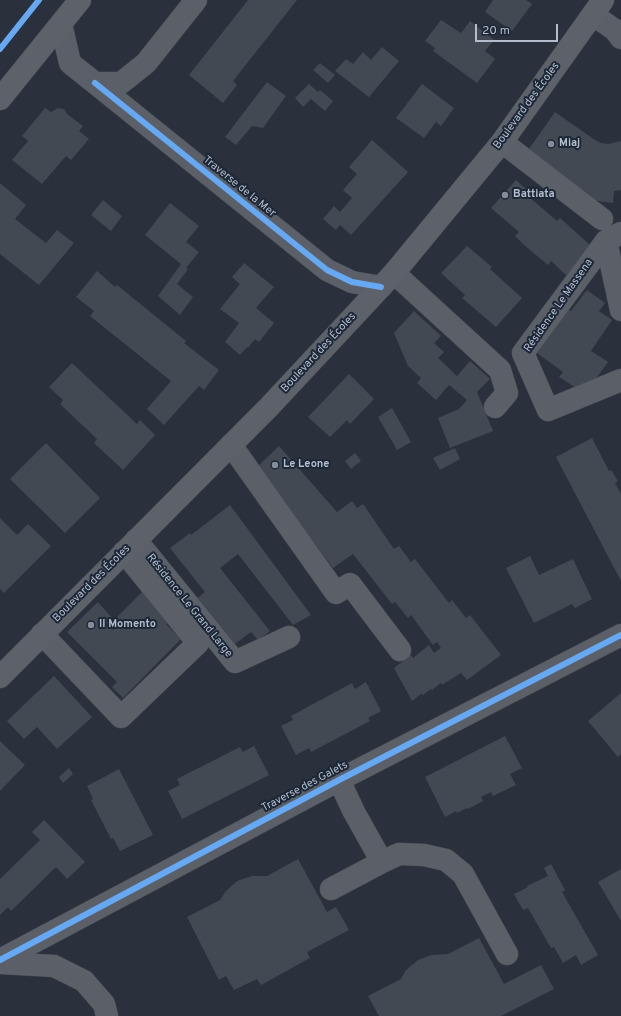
<!DOCTYPE html>
<html>
<head>
<meta charset="utf-8">
<style>
	body { margin:0 }
	#map { position:relative; width:621px; height:1016px; overflow:hidden; background:#2a313c; font-family:Overpass,sans-serif }
	canvas { display:block }
	.scale { position:absolute; left:475px; top:24px; width:83px; height:18px; box-sizing:border-box; border:2px solid #b4bdcc; border-top:0; padding-left:5px; font-size:12px; line-height:14px; white-space:nowrap; color:#b4bdcc; -webkit-text-stroke:3px #1c2737; paint-order:stroke }
</style>
</head>
<body>
<div id="map">
<canvas width="621" height="1016"></canvas>
<div class="scale">20 m</div>
</div>
<script>
const ctx = document.querySelector('canvas').getContext('2d');
ctx.lineJoin = 'round';
function fill(path, color) { ctx.fillStyle = color; ctx.fill(path, 'evenodd'); }
const poly = rows => new Path2D(rows.map(r => 'M' + r).join(''));
function stroke(path, color, width, dash) { ctx.strokeStyle = color; ctx.lineWidth = width; ctx.lineCap = dash ? 'butt' : 'round'; ctx.setLineDash(dash || []); ctx.stroke(path); }
function label(font, color, halo, rows, align = 'center') {
  ctx.font = font + ' Overpass,sans-serif'; ctx.lineWidth = 4; ctx.setLineDash([]); ctx.textBaseline = 'middle'; ctx.strokeStyle = halo; ctx.fillStyle = color; for (const [text, x, y, turn = 0] of rows) {
    ctx.save(); ctx.translate(x, y); ctx.rotate((+turn || 0) * Math.PI / 180); ctx.textAlign = isNaN(turn) ? turn : align; if (halo) ctx.strokeText(text, 0, 0); ctx.fillText(text, 0, 0); ctx.restore();
  }
}
fill(poly([
	[248,0,297,0,233,81,237,85,223,103,189,75],
	[493,0,526,0,532,4,512,31,485,12],
	[441,20,461,33,470,21,494,40,485,51,495,59,477,83,433,51,435,48,425,41],
	[382,47,399,61,369,97,335,71,346,59,353,64,363,52,371,60],
	[320,63,335,75,328,83,313,70],
	[267,82,286,96,263,128,252,126,236,145,225,137],
	[309,84,318,92,320,90,333,101,325,111,311,99,303,107,295,98],
	[422,84,454,108,441,126,436,122,424,138,396,118],
	[45,108,51,112,58,108,64,109,67,114,83,126,79,131,89,139,71,160,66,156,42,184,12,160,28,141,22,136],
	[555,112,595,140,601,143,608,144,621,141,621,190,614,191,613,203,592,200,590,196,576,192,526,153],
	[372,140,408,172,351,235,340,225,336,230,323,219,334,206,340,212,352,198,343,190,357,174,349,167],
	[516,180,530,193,528,196,557,221,560,218,590,245,568,277,551,261,548,265,524,245,515,236,519,232,491,208],
	[0,183,26,205,15,219,46,243,57,230,74,243,39,285,0,254],
	[103,200,122,216,111,231,91,215],
	[170,203,199,226,186,242,199,252,186,268,188,269,177,284,193,297,180,315,158,296,181,264,145,235],
	[467,246,492,267,490,269,522,298,496,327,462,298,465,295,441,273],
	[244,263,274,287,256,308,274,323,259,342,255,339,248,348,247,347,240,355,225,342,239,323,220,309,240,284,232,277],
	[97,271,115,287,117,285,186,341,184,343,219,370,204,390,199,386,164,425,147,409,171,381,90,316,94,311,76,297],
	[587,290,605,303,599,311,612,320,591,351,608,362,585,394,559,377,563,372,537,353,568,309,571,311],
	[414,311,441,336,434,343,444,352,438,358,457,376,470,361,490,379,477,392,493,431,450,448,438,418,459,409,467,400,449,385,436,400,417,383,421,378,408,366,394,333],
	[72,363,137,424,140,420,155,435,123,470,94,443,97,439,60,404,63,400,49,387],
	[349,374,374,399,350,424,347,420,330,437,308,417],
	[392,408,411,442,397,450,378,417],
	[592,438,609,471,611,470,618,481,615,483,621,494,621,581,556,457],
	[46,443,100,498,65,533,10,479],
	[279,446,337,512,352,501,357,508,363,504,394,549,399,546,411,562,415,559,449,603,452,600,466,618,470,615,501,655,467,680,461,673,442,685,441,683,432,690,431,689,423,695,421,694,412,701,394,668,411,655,413,658,429,645,434,653,441,648,437,642,433,645,411,615,408,618,395,602,392,604,353,554,333,568,257,467],
	[455,448,460,459,440,470,433,458],
	[355,453,361,461,351,469,345,461],
	[230,505,311,615,293,625,238,554,220,568,270,631,258,640,251,632,232,646,195,600,205,592,170,548,190,533,191,535],
	[0,518,17,535,28,524,51,546,4,593,0,589],
	[530,556,539,575,573,559,592,599,575,608,572,604,534,623,506,568],
	[143,591,169,622,166,624,181,639,123,698,112,687,117,682,67,632,98,602,114,620],
	[54,676,92,717,57,749,37,727,24,739,7,721],
	[366,682,381,711,368,718,370,721,311,752,309,748,296,755,281,726,293,720,291,716,352,683,355,689],
	[621,693,621,754,618,757,588,721],
	[505,736,522,768,510,774,516,785,493,796,491,792,481,797,483,801,468,809,467,808,457,813,456,811,445,817,425,777],
	[0,741,25,765,0,791],
	[254,746,269,775,182,819,168,791,180,785,177,779,240,747,243,752],
	[69,768,73,774,63,783,59,777],
	[119,769,153,835,120,851,113,838,111,839,91,800,93,799,87,786],
	[44,820,85,862,67,879,56,867,11,911,8,907,0,915,0,879,40,840,32,832],
	[298,859,327,912,336,907,349,930,307,952,310,958,261,985,257,979,234,990,226,976,219,980,187,917,220,900,226,891,237,881,252,876,267,876],
	[551,864,565,890,562,892,598,955,581,965,576,955,563,963,554,947,551,948,528,908,523,910,514,894,528,887,527,886,548,876,544,868],
	[621,869,621,921,598,882],
	[479,938,504,984,541,965,554,989,501,1016,379,1016,368,996,401,979,406,970,418,960,431,955,448,954]
]), '#434952');
const minor = poly([
	[593,15,615,30,621,38],
	[61,24,70,63,95,83,121,83,146,63,196,0],
	[95,83,327,270,352,282,381,287],
	[502,142,602,219],
	[621,233,606,241,523,353,548,410,621,380],
	[606,241,621,310],
	[394,273,500,370,507,393,495,407],
	[231,445,336,593,350,584,400,650],
	[136,540,235,662,289,637],
	[42,634,121,717,198,643,124,552],
	[339,780,354,812,382,862,399,854,424,855,446,860,463,874,507,954],
	[331,889,382,862],
	[0,960,339,780,621,635],
	[0,963,54,966,84,981,104,1004,107,1016]
]);
const major = poly([
	[0,99,80,0],
	[0,677,268,408,394,273,502,142,603,0]
]);
stroke(minor, '#464c54', 23);
stroke(major, '#484e57', 23);
stroke(minor, '#5b6068', 22);
stroke(major, '#5d626a', 22);
stroke(poly([
	[0,49,39,0],
	[95,83,327,270,352,282,381,287],
	[0,960,339,780,621,635]
]), '#66a8f1', 6);
for (const [x, y, r, color] of [
	[551,144,4,"#848c9a"],
	[505,195,4,"#848c9a"],
	[275,465,4,"#848c9a"],
	[91,625,4,"#848c9a"]
]) { const dot = new Path2D(); dot.arc(x, y, r, 0, 2 * Math.PI); ctx.fillStyle = color; ctx.fill(dot); stroke(dot, '#1c2737', 1.5); }
label('11px', '#b4bdcc', '#1c2737', [
	["Boulevard des Écoles",527,106,-54],
	["Traverse de la Mer",239,187,39],
	["Résidence Le Massena",559,306,-55],
	["Boulevard des Écoles",319,353,-47],
	["Boulevard des Écoles",92,584,-45],
	["Résidence Le Grand Large",189,606,51],
	["Traverse des Galets",305,787,-28]
]);
label('bold 11px', '#b4bdcc', '#1c2737', [
	["Miaj",559,144],
	["Battiata",513,195],
	["Le Leone",283,465],
	["Il Momento",99,625]
], 'left');
</script>
</body>
</html>
